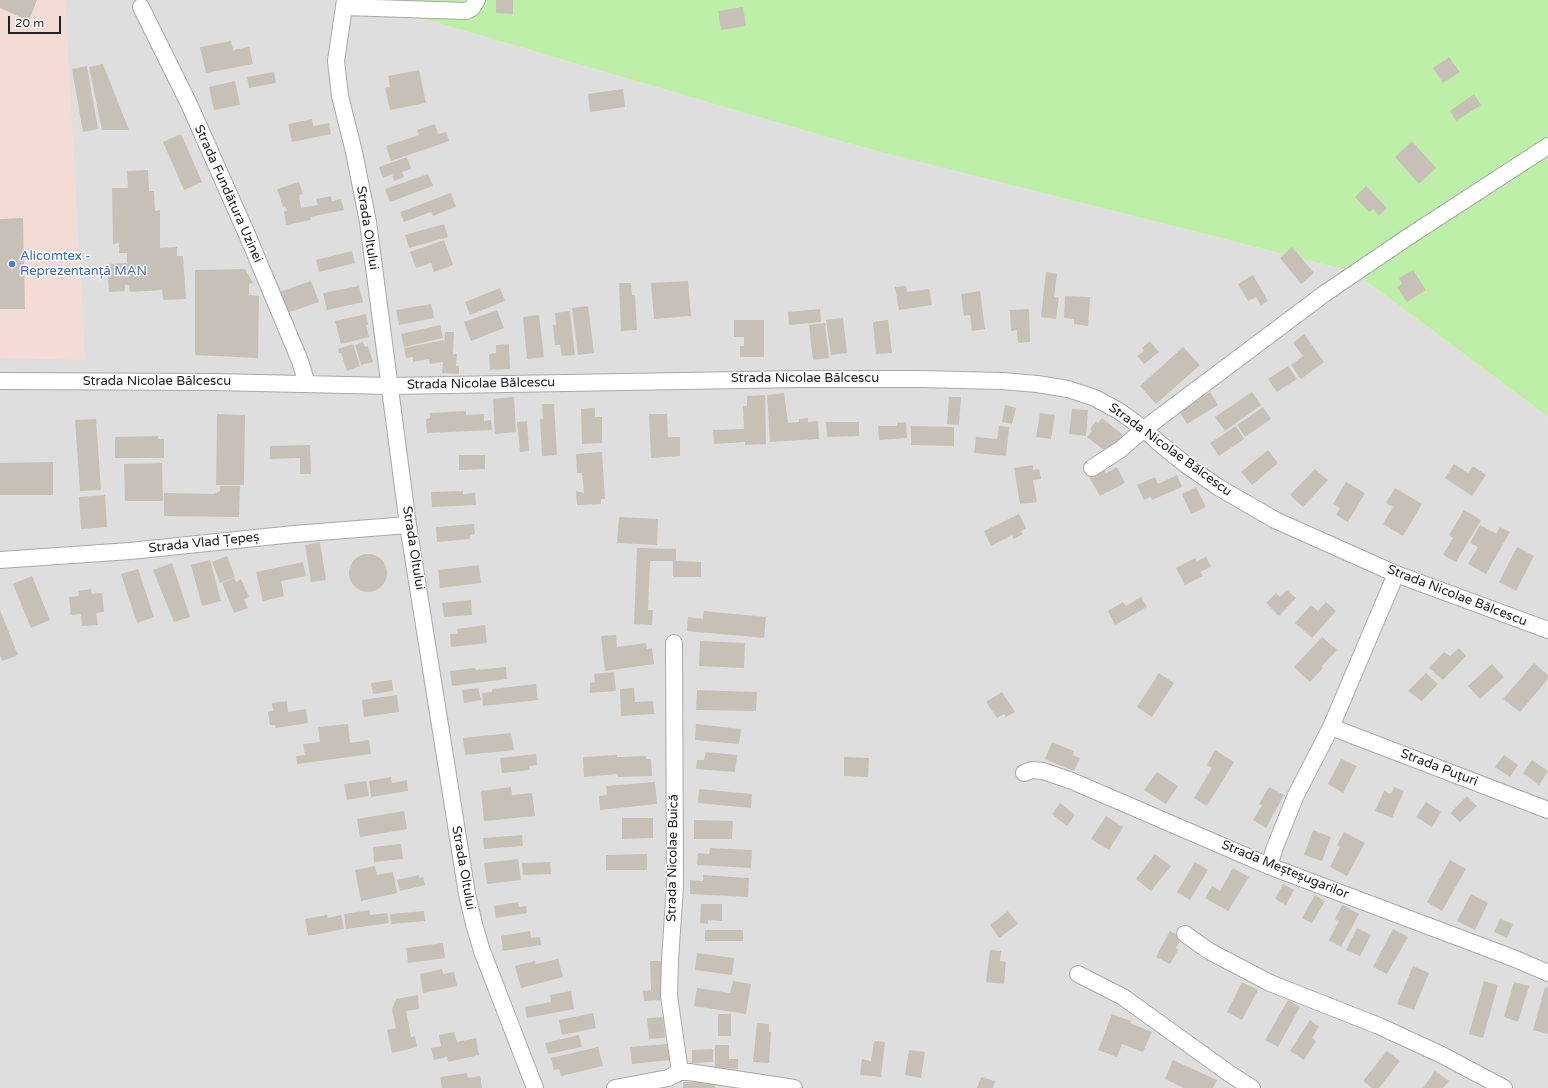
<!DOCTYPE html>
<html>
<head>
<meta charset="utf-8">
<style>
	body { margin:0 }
	#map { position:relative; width:1548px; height:1088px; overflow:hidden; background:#f2f0e7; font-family:"Varela Round",sans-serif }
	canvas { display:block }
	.scale { position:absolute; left:8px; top:16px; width:53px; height:18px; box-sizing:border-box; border:2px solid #212121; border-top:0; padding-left:5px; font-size:12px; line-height:14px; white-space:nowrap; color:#212121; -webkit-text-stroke:3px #fff; paint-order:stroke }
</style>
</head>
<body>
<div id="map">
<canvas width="1548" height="1088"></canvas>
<div class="scale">20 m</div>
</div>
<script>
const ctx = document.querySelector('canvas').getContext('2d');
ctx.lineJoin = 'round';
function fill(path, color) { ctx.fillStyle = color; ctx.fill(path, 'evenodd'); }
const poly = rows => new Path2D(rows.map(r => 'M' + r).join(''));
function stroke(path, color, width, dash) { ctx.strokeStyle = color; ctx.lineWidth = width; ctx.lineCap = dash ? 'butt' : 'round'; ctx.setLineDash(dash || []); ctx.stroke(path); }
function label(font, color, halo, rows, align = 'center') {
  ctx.font = font + ' "Varela Round",sans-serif'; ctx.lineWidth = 3; ctx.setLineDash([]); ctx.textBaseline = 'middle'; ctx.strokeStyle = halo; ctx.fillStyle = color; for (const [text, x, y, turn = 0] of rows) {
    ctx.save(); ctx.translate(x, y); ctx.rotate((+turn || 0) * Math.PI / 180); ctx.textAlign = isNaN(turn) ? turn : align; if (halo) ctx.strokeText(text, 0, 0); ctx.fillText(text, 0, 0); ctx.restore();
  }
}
fill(poly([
	[0,0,359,0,861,147,1354,272,1548,417,1548,1088,0,1088]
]), '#dfdede');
fill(poly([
	[0,0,65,0,85,360,0,358]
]), '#f3dcd5');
fill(poly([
	[359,0,1548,0,1548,417,1354,272,861,147]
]), '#beefa9');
fill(poly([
	[0,0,37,0,29,21,0,8],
	[496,0,513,0,513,14,496,13],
	[743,7,746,26,721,30,718,11],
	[231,41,233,50,249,47,253,64,206,73,200,47],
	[1449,57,1460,72,1443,83,1433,68],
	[103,64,129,130,102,130,89,67],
	[87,66,98,129,83,132,72,69],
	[419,70,426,103,390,110,385,88,390,87,388,76],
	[274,72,276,83,249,88,247,77],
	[235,81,240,105,214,110,209,87],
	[623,89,625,107,590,112,588,94],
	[1474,94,1481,105,1456,121,1450,111],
	[312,119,313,126,329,123,331,134,292,142,288,124],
	[435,124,438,134,446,132,449,141,391,161,386,146,419,135,417,130],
	[181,134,202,182,184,190,163,142],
	[1412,141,1436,168,1419,184,1395,157],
	[407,157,411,169,402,172,404,177,394,181,392,174,383,178,379,167],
	[148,170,149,191,154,191,155,211,160,210,160,248,177,247,177,256,183,256,186,299,163,300,162,290,130,292,129,285,125,285,125,291,109,292,107,264,127,263,127,253,119,253,119,243,113,244,112,188,128,188,127,171],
	[428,174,433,186,390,202,385,189],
	[299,182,303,194,299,195,301,208,318,205,316,199,331,196,332,201,341,199,344,210,310,217,311,220,286,225,284,211,287,211,285,206,283,207,277,189],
	[1366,186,1387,208,1379,216,1373,209,1369,212,1355,197],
	[451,193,456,207,433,216,431,212,404,222,400,212],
	[23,218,25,309,0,309,0,219],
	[444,224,448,237,409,248,405,235],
	[444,240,453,265,434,272,431,263,416,268,410,252],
	[1292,247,1314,273,1301,284,1280,258],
	[352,251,355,263,319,272,316,260],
	[245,269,253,283,249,284,249,295,259,296,258,358,195,355,195,270],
	[1413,270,1426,290,1407,302,1397,287,1402,284,1399,278],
	[1046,272,1057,274,1054,297,1059,298,1056,319,1041,317],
	[1253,275,1268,301,1261,305,1256,297,1248,301,1238,284],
	[311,281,319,302,287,313,279,292],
	[688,281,691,316,654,319,651,283],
	[619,283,631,283,632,295,635,295,637,330,621,331],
	[359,286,363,302,327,310,323,293],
	[906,286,907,292,929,289,932,305,899,310,895,287],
	[500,288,505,301,470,315,465,302],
	[980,291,985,329,972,331,970,315,964,316,961,294],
	[1065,296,1090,297,1088,326,1074,324,1074,319,1064,318],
	[431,304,434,318,399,325,396,310],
	[588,306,594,353,578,355,572,308],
	[820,309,821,322,789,325,788,312],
	[1029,309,1030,342,1018,343,1017,330,1011,331,1010,310],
	[497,310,504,328,471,341,464,322],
	[570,311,575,355,562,356,560,345,555,345,553,325,556,325,555,313],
	[366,314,368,325,366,325,369,337,341,344,335,321],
	[539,315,544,357,527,359,523,317],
	[843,318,847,353,831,355,826,320],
	[734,320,764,320,764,357,740,357,740,346,744,346,744,337,734,337],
	[888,320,892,353,876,354,873,322],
	[825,323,829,358,813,360,809,325],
	[440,325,443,338,404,347,401,334],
	[445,332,454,332,453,354,457,354,456,366,459,366,459,374,442,373,443,362,430,364,429,359,413,362,413,357,406,358,404,348,444,340,444,348],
	[1304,334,1324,362,1301,379,1291,365,1303,356,1293,343],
	[1150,341,1159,352,1144,364,1137,356,1144,351,1142,348],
	[363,342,365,347,368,346,373,362,361,365,355,345],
	[353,344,360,366,347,371,341,353,339,353,338,349],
	[509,344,510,369,490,370,489,354,496,353,496,345],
	[1183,347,1200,365,1156,404,1140,386],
	[1288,366,1297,379,1277,392,1268,379],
	[1210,392,1218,405,1187,424,1179,411],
	[1252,392,1261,405,1225,431,1215,417],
	[784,393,788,423,799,422,799,419,808,418,808,422,818,421,819,439,770,442,767,395],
	[765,395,766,444,745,445,745,442,714,444,713,430,744,429,743,406,747,406,747,396],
	[514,397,516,432,495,434,493,399],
	[949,397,961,397,959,425,947,424],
	[542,404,554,404,557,455,542,456,540,419,543,419],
	[1005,405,1016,408,1012,424,1002,422],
	[1263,407,1271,419,1245,437,1237,425],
	[595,408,595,417,602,417,602,443,582,444,581,409],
	[1072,409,1088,410,1086,436,1069,434],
	[466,411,466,415,484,414,484,421,491,420,492,430,427,433,426,419,430,418,430,413],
	[1040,413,1055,415,1051,439,1036,437],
	[217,414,245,415,244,485,216,485],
	[649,414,667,414,668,437,680,437,680,456,651,458],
	[1102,418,1123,435,1108,453,1087,437,1092,431,1090,429,1096,421,1098,423],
	[96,419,101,490,80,491,75,420],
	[527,421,529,451,520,452,517,422],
	[826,422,859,422,859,436,827,437],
	[906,422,907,438,879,440,878,426,897,426,897,423],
	[911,426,954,427,954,446,911,445],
	[999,426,1009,427,1006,456,974,453,976,437,997,439],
	[1236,426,1244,439,1219,456,1210,443],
	[158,436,158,439,164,439,164,458,115,458,115,437],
	[310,445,311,474,300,474,300,458,270,459,270,446],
	[1268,450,1278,463,1252,485,1241,472],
	[602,452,605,499,601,499,601,504,577,505,576,491,584,493,582,473,577,473,576,454],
	[459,455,485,455,485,469,459,470],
	[53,462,53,495,0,495,0,463],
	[162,463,163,501,125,501,124,464],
	[1454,464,1468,473,1473,466,1486,475,1472,496,1445,478],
	[1033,465,1033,470,1039,469,1041,479,1033,480,1037,502,1020,504,1014,468],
	[1117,467,1125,483,1100,496,1089,477,1104,469,1106,473],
	[1315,469,1328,480,1303,507,1290,495],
	[1177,475,1182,487,1152,500,1151,497,1144,500,1137,485,1155,477,1158,484],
	[1346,482,1365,493,1348,522,1336,515,1340,508,1333,504],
	[220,486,240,486,239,517,164,516,164,493,214,494,220,491],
	[1196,487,1206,507,1191,514,1182,494],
	[1395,488,1422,504,1403,536,1383,524,1393,507,1386,503],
	[463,491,463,494,475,493,476,505,432,507,431,492],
	[105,495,107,527,81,529,79,497],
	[1464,510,1481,520,1456,562,1443,555,1453,538,1449,535],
	[1019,514,1026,528,1021,531,1023,534,1014,539,1012,535,991,546,984,531],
	[619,517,658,519,657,545,617,543],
	[474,524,475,534,470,535,470,539,437,542,436,527],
	[1480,525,1496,534,1500,527,1510,532,1486,574,1468,564,1478,547,1470,543],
	[320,542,326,580,311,582,305,545],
	[1517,547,1534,556,1516,591,1499,582],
	[637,548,676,549,676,561,701,562,701,577,673,577,673,561,650,561,648,610,653,610,652,625,634,624],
	'349 573a19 19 0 1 1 38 0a19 19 0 1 1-38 0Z',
	[227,556,235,577,220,583,212,562],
	[1206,557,1211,567,1200,572,1203,576,1185,585,1176,568,1195,558,1197,561],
	[210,560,221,601,202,606,191,565],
	[303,562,306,576,281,581,284,596,263,601,256,572],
	[172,563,190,617,174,622,153,570],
	[479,565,481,583,440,588,438,570],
	[138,569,154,617,137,623,121,574],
	[32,576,50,620,31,628,13,584],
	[234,578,236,582,241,579,249,597,244,599,248,608,234,613,222,583],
	[91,589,92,594,102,593,104,612,96,613,98,625,82,626,81,614,71,615,69,597,79,596,78,591],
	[1287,590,1296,598,1279,616,1266,603,1276,593,1280,597],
	[1141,597,1147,607,1115,625,1108,611,1123,602,1126,606],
	[471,600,472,615,444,617,442,603],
	[1326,602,1336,611,1312,638,1295,623,1311,605,1318,611],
	[0,610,18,655,2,661,0,655],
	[704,611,766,617,764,638,687,631,688,617,703,619],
	[485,625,487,643,451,647,450,634,458,634,457,629],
	[616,635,617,647,646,643,647,649,652,648,654,664,605,671,601,636],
	[1322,637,1337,650,1321,667,1323,668,1310,682,1294,667],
	[700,641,745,643,744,668,699,666],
	[1459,648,1466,656,1443,680,1429,668,1444,652,1450,656],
	[1534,663,1548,675,1548,679,1520,712,1503,699],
	[1492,664,1504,677,1480,699,1468,686],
	[506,667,507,679,452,686,450,671,475,668,476,670],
	[614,672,616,691,590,693,590,683,595,682,594,674],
	[1159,673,1174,683,1152,717,1137,707],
	[1426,673,1438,684,1422,701,1408,691],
	[392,680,393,691,373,694,371,683],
	[536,684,538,700,483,706,482,693,492,692,492,689],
	[478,688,481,700,464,703,462,690],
	[634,688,635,702,653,701,654,714,621,716,620,689],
	[697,690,757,692,756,711,696,710],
	[1002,692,1015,712,1006,717,1004,714,997,718,986,702],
	[397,695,399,712,364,717,362,700],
	[287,701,288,712,306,709,308,723,276,728,275,725,270,725,268,712,273,711,272,703],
	[348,724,350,743,369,740,371,754,297,764,296,756,305,755,303,744,320,742,318,727],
	[696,724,741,729,739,744,695,740],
	[511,733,514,750,465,755,463,738],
	[1052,742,1074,751,1073,755,1080,758,1074,771,1045,759],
	[1215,750,1234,762,1207,806,1194,798,1212,768,1207,765],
	[706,752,737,755,735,772,696,769,697,760,704,760],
	[536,754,537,765,529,766,530,770,502,773,500,758],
	[617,755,617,757,646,756,646,759,651,759,652,776,618,777,618,774,584,777,583,757],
	[1504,755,1518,765,1510,777,1495,767],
	[844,757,869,758,868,777,844,776],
	[1341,759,1357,766,1343,793,1328,784],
	[1532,760,1548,771,1539,785,1523,773],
	[1157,772,1178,786,1166,804,1144,790],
	[391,777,392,783,407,780,408,791,371,797,369,781],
	[366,781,369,796,347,800,344,784],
	[655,782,657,804,600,810,599,796,607,795,606,786],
	[511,787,512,795,532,793,535,816,484,821,481,791],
	[1269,787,1284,795,1266,828,1253,820,1262,805,1259,804],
	[1394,787,1404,791,1392,818,1375,811,1384,791,1391,794],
	[699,789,752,794,751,808,698,803],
	[1467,796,1477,806,1460,822,1450,813],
	[1426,802,1441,812,1432,827,1416,817],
	[1060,803,1075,815,1067,826,1052,814],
	[404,811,407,829,360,837,357,819],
	[1106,816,1123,827,1109,850,1091,839],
	[622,818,653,818,653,838,622,839],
	[694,820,733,821,732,839,694,839],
	[1313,830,1331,837,1322,861,1304,855],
	[1344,832,1365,843,1347,876,1330,867,1340,847,1337,845],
	[522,835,523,846,484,849,483,838],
	[401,844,403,859,374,862,373,847],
	[710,848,752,850,751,868,697,865,698,853,709,854],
	[647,854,647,870,606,870,606,855],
	[1155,854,1171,866,1151,891,1136,879],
	[518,859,521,880,487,884,484,863],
	[1450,860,1466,869,1442,911,1427,902],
	[550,862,551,874,523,875,522,863],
	[1195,862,1208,870,1190,900,1177,892],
	[375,866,377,875,393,872,397,893,361,901,355,870],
	[1233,868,1249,877,1228,911,1205,898,1212,886,1220,891],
	[419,875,419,878,423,877,425,885,400,891,397,880],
	[703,875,749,878,748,897,690,894,690,880,703,881],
	[1283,884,1294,890,1286,905,1275,899],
	[1471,894,1488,903,1475,930,1457,921],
	[1315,895,1325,901,1312,923,1302,918],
	[518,902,519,907,526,906,527,913,496,918,494,906],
	[701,904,722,904,722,921,708,920,708,924,700,923],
	[1342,905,1359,914,1341,947,1329,940,1339,921,1335,919],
	[370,910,370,915,387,913,389,923,346,929,344,914],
	[424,911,425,921,391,924,390,914],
	[1008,911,1018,924,999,938,990,925],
	[327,915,328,918,341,915,344,929,308,936,305,919],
	[1500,919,1513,924,1507,938,1494,932],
	[1357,928,1371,935,1360,956,1346,950],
	[1393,929,1408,937,1387,974,1373,967],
	[705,930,743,930,743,941,705,941],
	[530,931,531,938,540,937,541,945,503,951,501,936],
	[1170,931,1182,937,1176,948,1178,950,1170,964,1156,957],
	[443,943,445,958,408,963,406,948],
	[990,950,1001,951,1000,961,1006,962,1004,984,986,982],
	[697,953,734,958,732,975,695,970],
	[558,959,563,977,521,988,515,966,535,961,536,964],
	[650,961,662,961,663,1000,644,1001,643,991,651,990],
	[1413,966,1429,973,1414,1010,1397,1004],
	[442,969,443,974,454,972,457,986,423,993,420,974],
	[733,981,751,984,746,1014,694,1006,697,988,730,993],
	[1484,981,1498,985,1483,1038,1469,1034],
	[1242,982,1258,990,1242,1020,1227,1012],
	[1514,982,1529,986,1518,1022,1504,1017],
	[1545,987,1548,988,1548,1034,1533,1030],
	[571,991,574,1009,527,1018,525,1007,551,1002,550,995],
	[418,995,419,1009,406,1011,411,1037,415,1036,417,1047,392,1053,387,1030,396,1028,392,1010,396,999],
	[1288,1000,1300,1007,1278,1047,1265,1040],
	[593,1013,596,1028,562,1035,559,1020],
	[718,1014,731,1014,731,1036,718,1036],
	[1112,1014,1131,1021,1130,1023,1152,1032,1143,1052,1122,1044,1117,1057,1098,1050],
	[663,1017,665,1038,649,1039,647,1018],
	[1310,1020,1319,1027,1312,1038,1316,1041,1304,1060,1290,1051],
	[757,1023,769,1024,769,1032,771,1032,769,1063,753,1062],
	[454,1032,457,1042,476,1038,479,1055,448,1062,447,1057,434,1060,431,1048,441,1046,439,1035],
	[579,1035,582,1047,548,1054,545,1043],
	[874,1041,885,1042,881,1077,860,1075,862,1059,871,1061],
	[668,1044,670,1060,632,1064,630,1047],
	[715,1045,729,1045,729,1059,738,1059,738,1069,715,1068],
	[598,1047,603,1066,561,1076,559,1069,554,1070,551,1058],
	[713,1049,713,1062,692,1063,692,1050],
	[909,1050,925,1052,921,1078,905,1075],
	[1387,1051,1400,1061,1379,1088,1372,1088,1363,1081],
	[1173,1060,1217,1080,1213,1088,1184,1088,1165,1079],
	[1435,1071,1449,1081,1443,1088,1423,1088],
	[467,1073,468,1078,480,1076,482,1088,442,1088,440,1077],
	[981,1077,995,1081,993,1088,977,1088],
	[683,1082,715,1082,715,1088,683,1088]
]), '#c7c0b6');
const minor = poly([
	[345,0,336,61,340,96,354,152,368,222,408,525,467,894,474,924,482,951,535,1088],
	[141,7,189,104,249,239,300,361,307,384],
	[344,7,466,11,472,8,477,0],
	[0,381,214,382,390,386,800,379,919,379,1002,381,1037,384,1068,389,1095,398,1119,411,1144,429,1158,442,1185,464,1218,487,1275,520,1396,574,1548,630],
	[1092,468,1121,449,1144,429,1324,294,1408,237,1548,146],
	[0,560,130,551,294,534,408,525],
	[674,643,675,886,670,960,669,996,680,1072],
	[1331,727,1548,810],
	[1024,773,1032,770,1043,771,1072,781,1269,866,1513,958,1548,973],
	[1269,866,1275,847,1296,795,1331,727,1396,574],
	[1185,934,1209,951,1270,983,1379,1026,1442,1055,1504,1088],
	[1078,974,1123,997,1230,1074,1252,1088],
	[615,1088,668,1078,680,1072,689,1072,794,1088]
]);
stroke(minor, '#a8a8a8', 18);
stroke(minor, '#fff', 16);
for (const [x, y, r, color] of [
	[12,264,4,"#3f7fe0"]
]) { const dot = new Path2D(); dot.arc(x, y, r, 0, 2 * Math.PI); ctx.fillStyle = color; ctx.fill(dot); stroke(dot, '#fff', 1.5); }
label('13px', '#212121', '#fff', [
	["Strada Fundătura Uzinei",228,194,66],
	["Strada Oltului",367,228,81],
	["Strada Nicolae Bălcescu",805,379],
	["Strada Nicolae Bălcescu",157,382],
	["Strada Nicolae Bălcescu",481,384,-1],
	["Strada Nicolae Bălcescu",1170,450,36],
	["Strada Vlad Țepeș",204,543,-6],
	["Strada Oltului",413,548,81],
	["Strada Nicolae Bălcescu",1457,596,21],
	["Strada Puțuri",1439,768,21],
	["Strada Nicolae Buică",673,858,-89],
	["Strada Oltului",463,868,80],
	["Strada Meșteșugarilor",1285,870,22]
]);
label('13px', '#366cbe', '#fff', [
	["Alicomtex -",20,257],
	["Reprezentanță MAN",20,272]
], 'left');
</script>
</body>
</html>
